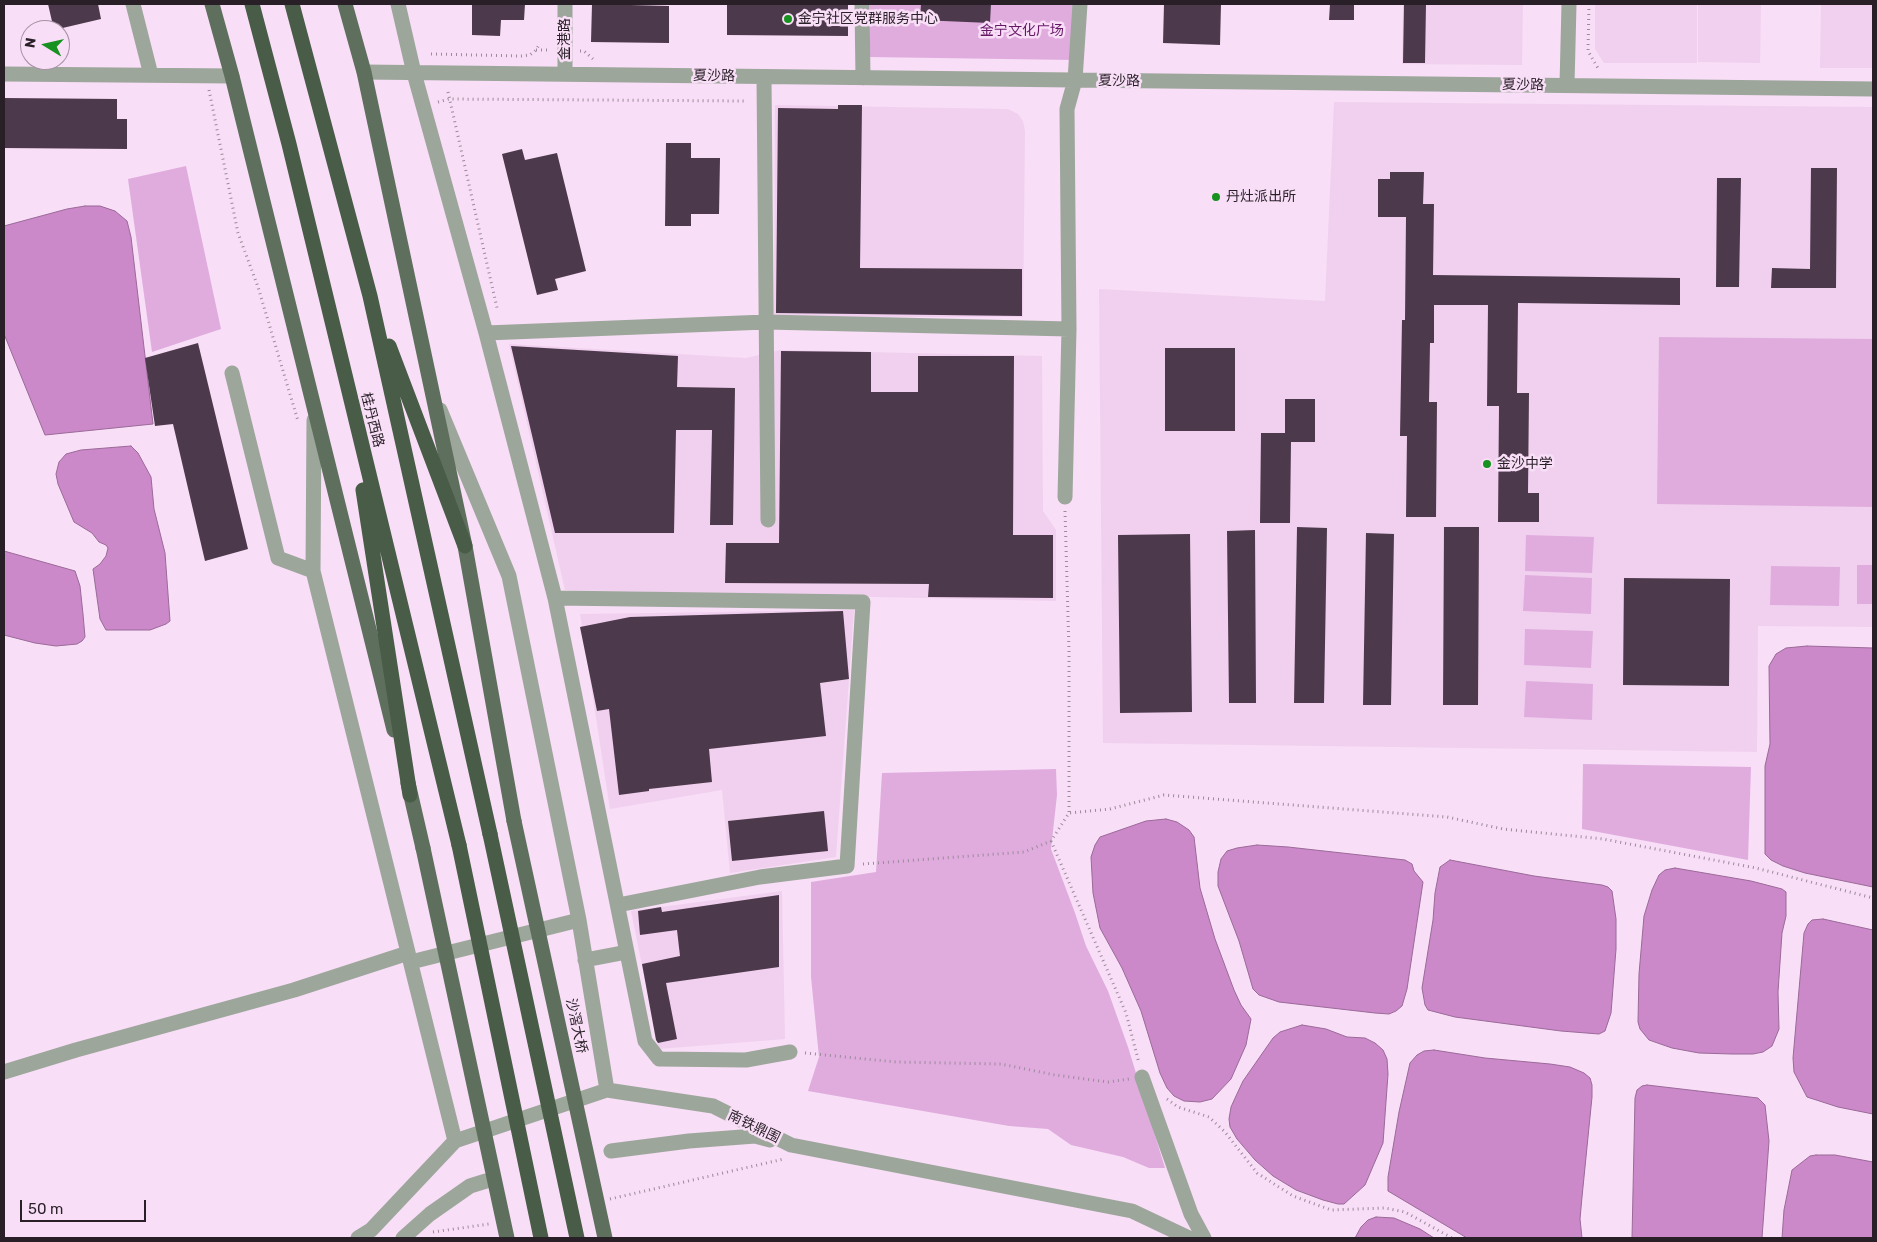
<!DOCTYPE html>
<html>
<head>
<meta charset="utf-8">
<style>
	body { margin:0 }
	#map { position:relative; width:1877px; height:1242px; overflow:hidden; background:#f8def6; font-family:Rubik,sans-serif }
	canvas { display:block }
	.frame { position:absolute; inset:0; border:5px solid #281f27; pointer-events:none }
	.north { position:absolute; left:20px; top:20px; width:50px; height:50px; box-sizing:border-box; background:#f8def6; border:1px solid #a592a3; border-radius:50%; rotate:279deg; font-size:14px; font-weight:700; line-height:20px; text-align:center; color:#281f27 }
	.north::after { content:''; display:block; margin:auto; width:18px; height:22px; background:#17911f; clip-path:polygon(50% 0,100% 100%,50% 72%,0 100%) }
	.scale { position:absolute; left:20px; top:1200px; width:126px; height:22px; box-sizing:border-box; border:2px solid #281f27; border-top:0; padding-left:6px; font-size:15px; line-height:18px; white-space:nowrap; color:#281f27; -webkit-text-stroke:4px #f8def6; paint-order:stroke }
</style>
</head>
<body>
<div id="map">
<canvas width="1877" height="1242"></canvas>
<div class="frame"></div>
<div class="north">N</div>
<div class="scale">50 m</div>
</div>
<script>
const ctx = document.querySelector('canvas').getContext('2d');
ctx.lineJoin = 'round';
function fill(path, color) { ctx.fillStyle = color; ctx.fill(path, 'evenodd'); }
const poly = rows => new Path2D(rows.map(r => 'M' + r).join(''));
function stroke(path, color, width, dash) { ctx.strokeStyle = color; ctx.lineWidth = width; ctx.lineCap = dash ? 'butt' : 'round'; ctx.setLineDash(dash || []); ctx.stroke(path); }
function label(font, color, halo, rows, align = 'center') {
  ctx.font = font + ' Rubik,"Noto Sans SC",sans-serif'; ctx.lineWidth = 5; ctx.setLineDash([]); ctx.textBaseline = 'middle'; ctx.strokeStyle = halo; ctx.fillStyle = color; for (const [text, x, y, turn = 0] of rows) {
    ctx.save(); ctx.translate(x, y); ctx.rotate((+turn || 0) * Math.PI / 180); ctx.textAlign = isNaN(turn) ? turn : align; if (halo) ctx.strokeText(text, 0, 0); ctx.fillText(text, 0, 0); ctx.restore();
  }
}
fill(poly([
	[1403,4,1523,4,1522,65,1402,64],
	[1595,4,1697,4,1697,63,1604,63,1595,49],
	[1698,4,1761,4,1760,63,1698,62],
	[1821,4,1873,4,1873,68,1820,68],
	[1334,102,1873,107,1873,627,1758,626,1757,752,1103,743,1099,289,1325,301],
	[775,105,1008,109,1018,114,1023,121,1025,131,1023,317,774,317],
	[509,344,746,358,780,350,1042,356,1043,511,1056,530,1056,601,565,590],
	[854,610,836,857,730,873,722,790,610,809,580,614],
	[782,891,785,1039,659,1049,631,911]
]), '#f0d0ee');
fill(poly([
	[870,4,1076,4,1073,60,869,57],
	[186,166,221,329,152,352,128,179],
	[1659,337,1873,339,1873,507,1657,504],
	[1526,535,1594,537,1592,573,1525,571],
	[1857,565,1873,565,1873,604,1857,604],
	[1771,566,1840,567,1839,606,1770,605],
	[1525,575,1592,578,1591,614,1523,611],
	[1525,629,1593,631,1591,668,1524,665],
	[1526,681,1593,684,1592,720,1524,717],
	[1583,764,1751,767,1748,860,1582,829],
	[1056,769,1057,795,1051,849,1075,913,1086,946,1108,991,1128,1047,1165,1168,1149,1168,1123,1157,1071,1145,1048,1129,1009,1126,808,1091,819,1057,811,977,811,882,876,872,882,773]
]), '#e0acde');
const water = poly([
	[85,206,100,206,115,211,127,221,131,237,153,424,45,435,4,334,4,226,67,209,85,206],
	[131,446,138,453,151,477,154,509,165,553,170,621,166,624,150,630,106,630,100,619,93,569,100,564,106,556,108,548,106,545,99,542,92,533,74,522,58,484,56,474,59,462,66,454,81,450,131,446],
	[4,551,75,571,80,586,83,614,85,637,82,641,77,644,56,646,35,643,4,635,4,551],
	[1807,646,1873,648,1873,887,1805,873,1783,866,1771,860,1765,854,1765,766,1770,744,1769,666,1776,654,1786,648,1807,646],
	[1166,819,1177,822,1189,830,1194,837,1200,888,1215,939,1234,990,1241,1005,1251,1019,1246,1045,1231,1079,1212,1099,1200,1102,1184,1101,1174,1096,1167,1088,1160,1073,1141,1011,1122,968,1100,928,1093,893,1091,857,1095,845,1100,837,1146,821,1166,819],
	[1257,845,1288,847,1405,860,1412,864,1414,871,1423,882,1407,989,1402,1006,1396,1011,1389,1014,1375,1013,1279,1002,1259,995,1253,989,1239,941,1218,886,1218,872,1221,859,1227,851,1237,848,1257,845],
	[1450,860,1534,876,1602,885,1608,887,1612,891,1616,919,1616,949,1611,1013,1605,1031,1599,1034,1561,1031,1455,1017,1428,1010,1425,1005,1422,988,1433,920,1435,893,1440,867,1450,860],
	[1675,868,1751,881,1782,889,1786,892,1786,916,1782,933,1778,992,1779,1029,1772,1046,1763,1052,1753,1054,1732,1054,1699,1053,1672,1048,1649,1040,1640,1029,1638,1022,1639,974,1644,916,1652,890,1659,875,1665,870,1675,868],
	[1823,919,1873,930,1873,1114,1838,1107,1807,1097,1794,1072,1793,1058,1804,933,1808,924,1812,920,1823,919],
	[1302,1025,1326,1029,1347,1037,1365,1038,1375,1043,1383,1050,1387,1059,1388,1074,1383,1143,1365,1185,1344,1204,1338,1204,1323,1200,1296,1190,1273,1176,1255,1160,1237,1139,1230,1127,1229,1119,1231,1107,1236,1096,1243,1081,1273,1038,1280,1032,1302,1025],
	[1434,1050,1485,1058,1550,1064,1570,1067,1584,1073,1590,1078,1592,1085,1592,1097,1582,1197,1580,1219,1582,1238,1467,1238,1388,1191,1388,1177,1399,1112,1410,1063,1417,1055,1424,1051,1434,1050],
	[1647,1085,1758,1098,1765,1105,1769,1141,1762,1238,1632,1238,1635,1098,1637,1090,1642,1086,1647,1085],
	[1816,1155,1835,1155,1873,1162,1873,1238,1782,1238,1784,1210,1792,1170,1810,1156,1816,1155],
	[1376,1217,1394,1218,1420,1229,1434,1238,1355,1238,1361,1227,1368,1220,1376,1217]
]);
fill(water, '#cb89c9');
stroke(water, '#9a6998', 1);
fill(poly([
	[48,4,98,4,101,19,54,30],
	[472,4,525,4,524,20,501,20,500,36,472,35],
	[592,4,669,6,669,43,591,42],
	[727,4,848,4,848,36,727,35],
	[921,4,991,4,990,23,920,20],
	[1164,4,1221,4,1220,45,1163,43],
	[1330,4,1354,4,1354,20,1329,20],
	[1404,4,1426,4,1425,63,1403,63],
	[4,98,117,99,117,119,127,119,127,149,4,148],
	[838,105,862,105,860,268,1022,269,1022,316,776,313,778,108,838,109],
	[666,143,691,143,691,158,720,158,719,214,691,214,691,226,665,226],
	[522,149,525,160,557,153,586,271,555,279,558,290,537,295,502,154],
	[1811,168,1837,168,1836,288,1771,288,1772,268,1810,269],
	[1390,172,1424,172,1423,204,1434,204,1433,275,1680,278,1680,305,1518,303,1517,393,1529,393,1528,493,1539,493,1539,522,1498,522,1499,406,1487,406,1488,305,1434,305,1434,343,1430,343,1429,402,1437,402,1436,517,1406,517,1407,436,1400,436,1402,320,1405,320,1406,217,1378,217,1378,179,1390,179],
	[1717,178,1741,178,1739,287,1716,287],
	[198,343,248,549,205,561,173,424,155,426,145,358],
	[511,346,678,356,677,387,735,388,733,525,710,525,712,430,676,430,674,533,555,533],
	[1165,348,1235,348,1235,431,1165,431],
	[781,351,871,352,871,392,918,392,918,356,1014,356,1013,535,1053,535,1053,598,928,597,929,584,725,583,726,543,779,543],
	[1285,399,1315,399,1315,442,1291,442,1290,523,1260,523,1261,433,1285,433],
	[1297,527,1327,528,1324,703,1294,703],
	[1444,527,1479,527,1478,705,1443,705],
	[1255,530,1256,703,1229,703,1227,531],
	[1366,533,1394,534,1391,705,1363,705],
	[1190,534,1192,712,1120,713,1118,535],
	[1624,578,1730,579,1729,686,1623,685],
	[843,611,849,679,820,683,826,736,709,749,712,782,649,789,649,791,619,795,609,709,597,711,580,627,630,617],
	[824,811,828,851,732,861,728,821],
	[779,895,779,967,666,983,677,1039,658,1043,656,1040,642,964,680,956,677,930,640,935,638,911,661,907,662,912]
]), '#4d394c');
stroke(poly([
	[1589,4,1588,51,1599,70],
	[536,50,549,50],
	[580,51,584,51,593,59],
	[431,54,521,56,530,55,536,50,540,43],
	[209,90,238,233,258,287,298,421],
	[448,92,497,308],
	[438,102,449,99,744,101],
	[1065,511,1069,651,1069,813],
	[1051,841,1126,1013,1139,1063],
	[863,864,1024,852,1051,841,1069,813,1110,809,1164,795,1447,817,1503,829,1603,839,1756,868,1873,898],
	[805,1053,896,1062,1001,1064,1055,1075,1108,1082,1129,1079],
	[1167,1099,1178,1107,1209,1117,1225,1132,1257,1173,1293,1196,1331,1210,1385,1208,1405,1212,1452,1238],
	[610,1199,784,1159],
	[433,1232,489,1224]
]), '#9c8a9b', 3, [1, 4]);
stroke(poly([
	[133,4,151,75],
	[398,4,414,73,486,333,555,598,645,1041,659,1059,746,1060,790,1052],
	[565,4,565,74],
	[862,4,863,78],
	[364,72,1873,89],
	[4,74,232,76],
	[764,77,768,520],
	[1567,85,1569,4],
	[486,333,766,322,1069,329],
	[232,373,278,558,313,571],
	[440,410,509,576,579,920,607,1090],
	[314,420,313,571,455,1141],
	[1065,497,1069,329,1067,109,1075,80,1080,4],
	[555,598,863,602,847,866,760,877,618,905],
	[585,960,627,952],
	[411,962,579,920],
	[4,1072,76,1050,294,990,408,953],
	[1142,1077,1191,1214,1204,1238],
	[611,1151,689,1141,755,1136,770,1140],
	[358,1238,371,1230,455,1141,607,1090,713,1106,791,1145,1132,1211,1189,1238],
	[403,1238,430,1214,470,1186,486,1181]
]), '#9ca69b', 15);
stroke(poly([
	[212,4,232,76,394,730],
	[345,4,364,72,465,546,514,821],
	[408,783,423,848]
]), '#5e705d', 15);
stroke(poly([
	[252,4,289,144,459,845],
	[292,4,370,296,490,834],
	[389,346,465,546],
	[363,490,410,795]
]), '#485c47', 15);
stroke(poly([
	[514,821,605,1238],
	[423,848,507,1238]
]), '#5e705d', 15);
stroke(poly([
	[490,834,577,1238],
	[459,845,541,1238]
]), '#485c47', 15);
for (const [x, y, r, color] of [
	[788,19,5,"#17911f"],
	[1216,197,5,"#17911f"],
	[1487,464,5,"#17911f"]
]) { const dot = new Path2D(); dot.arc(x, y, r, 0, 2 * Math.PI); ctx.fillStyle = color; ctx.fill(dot); stroke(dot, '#f8def6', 2); }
label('14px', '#281f27', '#f8def6', [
	["金宁社区党群服务中心",798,19],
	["丹灶派出所",1226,197],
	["金沙中学",1497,464]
], 'left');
label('14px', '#651665', '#f8def6', [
	["金宁文化广场",1022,31]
]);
label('14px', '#281f27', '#f8def6', [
	["金港路",565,39,-90],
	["夏沙路",714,76,1],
	["夏沙路",1119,81,1],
	["夏沙路",1523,85,1],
	["桂丹西路",372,420,76],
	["沙滘大桥",576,1026,78],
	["南铁鼎围",754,1127,26]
]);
</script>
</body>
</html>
